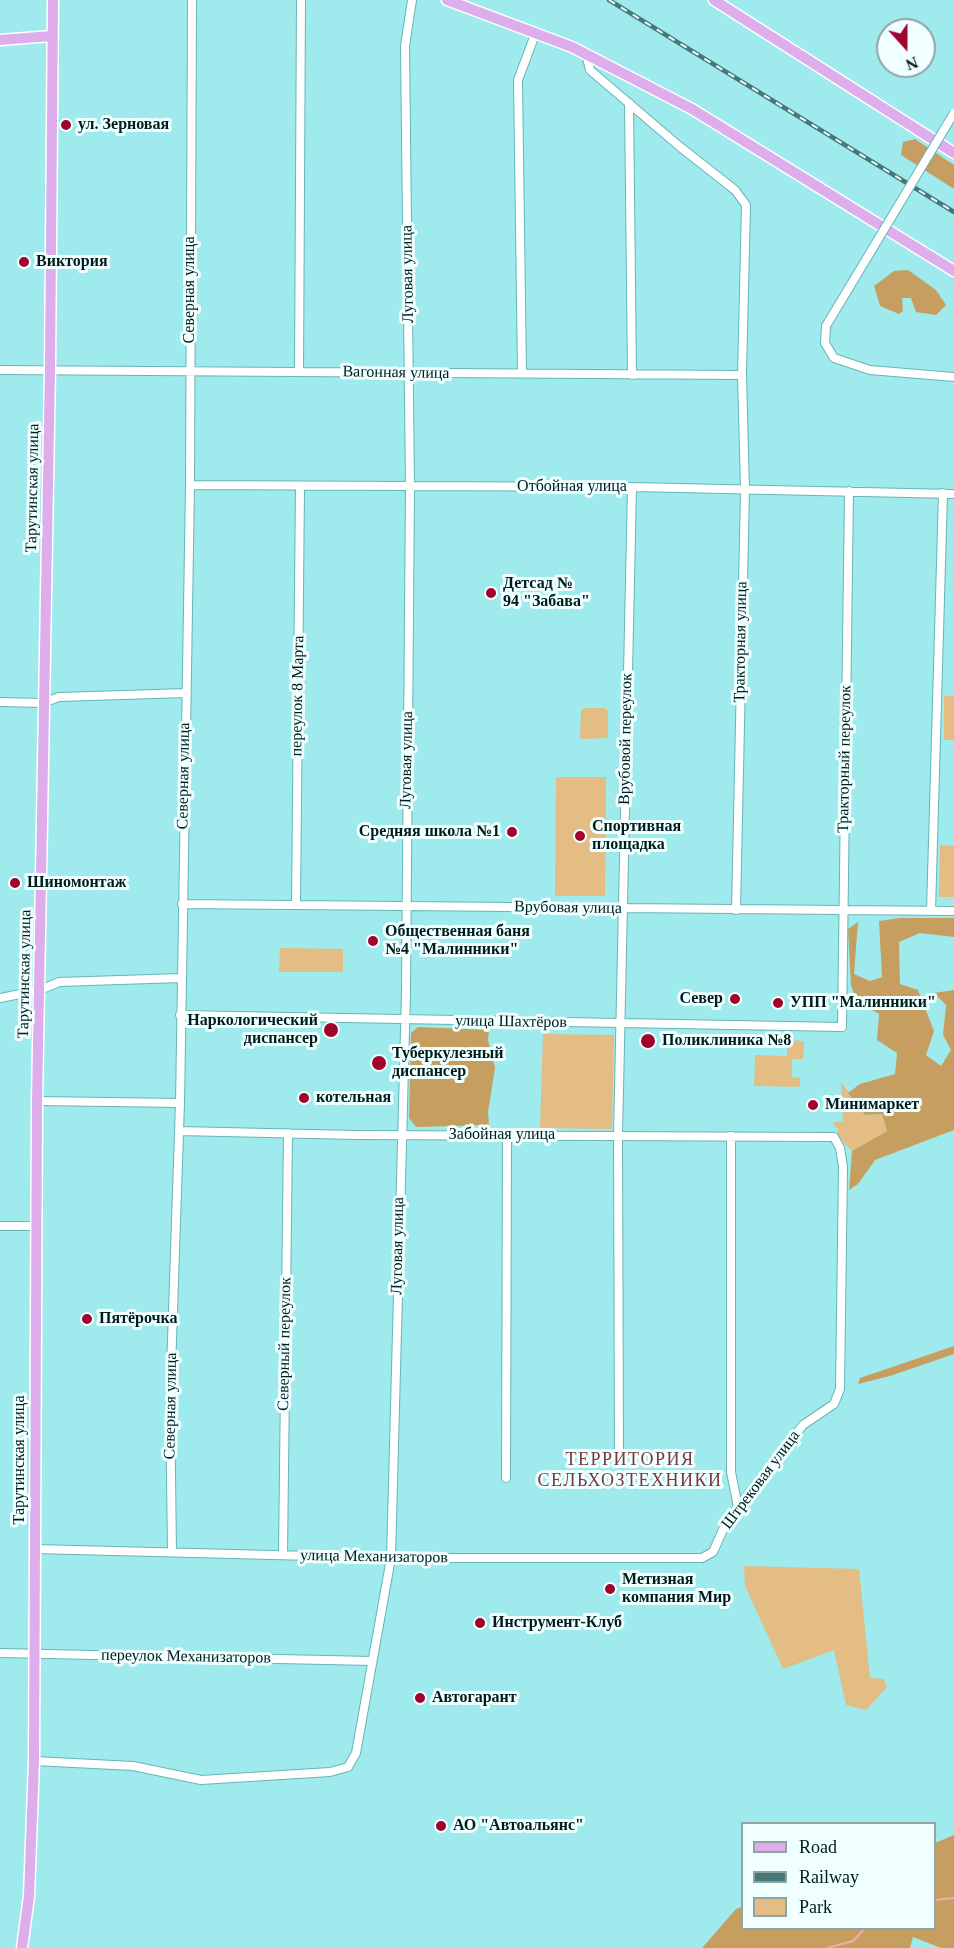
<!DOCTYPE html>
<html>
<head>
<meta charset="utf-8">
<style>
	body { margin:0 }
	#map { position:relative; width:954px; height:1948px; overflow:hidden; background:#9eeaec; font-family:"Times New Roman",serif }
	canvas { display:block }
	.legend { position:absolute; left:741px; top:1822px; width:195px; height:108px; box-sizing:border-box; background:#f0ffff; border:2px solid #90a4a4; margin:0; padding:8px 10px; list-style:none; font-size:18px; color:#001b1c }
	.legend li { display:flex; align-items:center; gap:12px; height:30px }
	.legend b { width:30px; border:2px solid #90a4a4 }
	.north { position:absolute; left:876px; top:18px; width:60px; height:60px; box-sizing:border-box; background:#f0ffff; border:2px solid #90a4a4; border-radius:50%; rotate:159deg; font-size:16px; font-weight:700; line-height:24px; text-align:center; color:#001b1c }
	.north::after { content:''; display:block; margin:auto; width:21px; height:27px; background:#a2032d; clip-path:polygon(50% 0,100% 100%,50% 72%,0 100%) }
</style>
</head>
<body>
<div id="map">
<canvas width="954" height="1948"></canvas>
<ul class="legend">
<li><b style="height:8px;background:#deadec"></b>Road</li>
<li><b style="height:8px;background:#467779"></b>Railway</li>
<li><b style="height:16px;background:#e3bd83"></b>Park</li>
</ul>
<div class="north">N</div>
</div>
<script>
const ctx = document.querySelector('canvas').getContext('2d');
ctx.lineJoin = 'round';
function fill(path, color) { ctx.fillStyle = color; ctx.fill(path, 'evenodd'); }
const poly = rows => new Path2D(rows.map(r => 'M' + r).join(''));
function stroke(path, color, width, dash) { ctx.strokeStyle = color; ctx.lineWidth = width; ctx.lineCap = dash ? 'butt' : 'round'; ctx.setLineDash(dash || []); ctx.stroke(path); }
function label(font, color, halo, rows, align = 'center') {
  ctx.font = font + ' "Times New Roman",serif'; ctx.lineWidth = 6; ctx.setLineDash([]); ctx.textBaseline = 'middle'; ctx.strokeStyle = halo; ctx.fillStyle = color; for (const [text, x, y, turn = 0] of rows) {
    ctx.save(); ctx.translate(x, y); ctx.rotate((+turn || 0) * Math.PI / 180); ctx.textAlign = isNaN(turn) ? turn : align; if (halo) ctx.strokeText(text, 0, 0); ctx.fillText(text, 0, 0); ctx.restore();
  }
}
fill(poly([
	[944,696,954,696,954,740,944,740],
	[584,708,605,708,608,711,608,738,583,739,580,737,581,711],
	[556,777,606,777,605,896,555,896],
	[940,845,954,846,954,897,939,897],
	[280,948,343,949,343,972,279,972],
	[543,1034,614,1035,612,1129,540,1128],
	[787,1040,804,1041,803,1059,792,1059,792,1077,800,1078,800,1087,754,1086,755,1055,787,1056],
	[841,1082,865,1115,882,1114,887,1131,852,1151,837,1136,838,1129,832,1123,843,1121],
	[744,1566,859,1569,870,1678,884,1679,887,1687,866,1710,846,1705,834,1650,783,1669,745,1586]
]), '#e3bd83');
fill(poly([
	[915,139,954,165,954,189,901,155,903,142],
	[908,270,936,290,946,305,936,315,916,312,911,298,902,298,903,311,899,314,880,306,874,286,894,271],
	[900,918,954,918,954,937,920,933,899,942,900,984,918,990,934,1031,926,1055,941,1066,951,1050,943,1035,946,1005,934,993,954,990,954,1130,875,1160,858,1184,849,1190,852,1151,887,1131,882,1114,865,1115,848,1093,860,1084,895,1074,897,1053,877,1040,879,1014,856,1000,851,985,848,929,858,922,854,974,870,981,882,977,879,921],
	[418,1027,489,1030,488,1040,495,1068,488,1112,489,1125,416,1127,409,1118,411,1033],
	[954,1346,954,1354,890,1376,858,1384,860,1378],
	[954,1835,954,1948,941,1948,913,1937,910,1948,702,1948,736,1909,742,1907,742,1928,934,1928,935,1843]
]), '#c69f60');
stroke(poly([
	[934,1900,954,1898],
	[827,1948,853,1941,865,1928]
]), '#f7a8aa', 2);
const minor = poly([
	[586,54,590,70,679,146,735,190,746,205,742,375,745,490,736,910],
	[629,103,632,375],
	[826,326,825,343,834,358,870,370,954,377],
	[0,370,742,375],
	[299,372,301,0],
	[522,374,518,80,536,32],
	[190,485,632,487,954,494],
	[0,702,43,703,59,697,186,693],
	[182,904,954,911],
	[296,905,300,486],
	[931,911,943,493],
	[0,998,40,990,59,982,181,978],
	[180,1015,842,1027,849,491],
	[37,1101,180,1103],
	[731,1136,731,1472,738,1507],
	[0,1226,37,1226],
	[619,1461,618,1135,632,487],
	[506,1478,507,1134],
	[35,1549,391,1558,702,1558,713,1552,727,1521,803,1425,834,1404,840,1389,843,1167,840,1148,834,1137,356,1135,179,1131],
	[172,1552,170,1399,180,1103,190,485,192,0],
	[283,1554,288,1133],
	[0,1653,372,1661],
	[34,1761,133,1766,201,1780,330,1772,348,1767,356,1753,391,1558,406,992,410,486,405,46,412,0]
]);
const major = poly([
	[447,0,572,47,692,109,954,271],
	[714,0,954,153],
	[0,40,51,36],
	[22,1948,29,1896,34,1761,37,1101,50,370,53,0]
]);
stroke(minor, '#69b4b6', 10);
stroke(major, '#fff', 13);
stroke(minor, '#fff', 8);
stroke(major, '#deadec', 10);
const rail = poly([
	[609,0,954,212]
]);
stroke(rail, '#467779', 4.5);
stroke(rail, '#f0ffff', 2, [7]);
const minorBridge = poly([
	[826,326,954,113]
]);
stroke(minorBridge, '#69b4b6', 10, []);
stroke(minorBridge, '#fff', 8);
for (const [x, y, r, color] of [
	[66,125,6,"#a2032d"],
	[24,262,6,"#a2032d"],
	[491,593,6,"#a2032d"],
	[512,832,6,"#a2032d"],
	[580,836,6,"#a2032d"],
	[15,883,6,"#a2032d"],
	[373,941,6,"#a2032d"],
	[735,999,6,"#a2032d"],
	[778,1003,6,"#a2032d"],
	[331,1030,8,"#a2032d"],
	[648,1041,8,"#a2032d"],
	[379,1063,8,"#a2032d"],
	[304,1098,6,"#a2032d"],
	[813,1105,6,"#a2032d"],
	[87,1319,6,"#a2032d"],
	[610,1589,6,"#a2032d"],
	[480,1623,6,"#a2032d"],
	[420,1698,6,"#a2032d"],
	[441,1826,6,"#a2032d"]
]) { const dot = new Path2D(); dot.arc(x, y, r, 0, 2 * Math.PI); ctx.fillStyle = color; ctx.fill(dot); stroke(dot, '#f0ffff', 2); }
label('bold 16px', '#001b1c', '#f0ffff', [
	["ул. Зерновая",78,125],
	["Виктория",36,262],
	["Детсад №",503,584],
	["94 \"Забава\"",503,602],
	["Спортивная",592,827],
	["площадка",592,845],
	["Средняя школа №1",500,832,"right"],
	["Шиномонтаж",27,883],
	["Общественная баня",385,932],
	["№4 \"Малинники\"",385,950],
	["Север",723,999,"right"],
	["УПП \"Малинники\"",790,1003],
	["Наркологический",318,1021,"right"],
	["диспансер",318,1039,"right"],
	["Поликлиника №8",662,1041],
	["Туберкулезный",392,1054],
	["диспансер",392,1072],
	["котельная",316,1098],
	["Минимаркет",825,1105],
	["Пятёрочка",99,1319],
	["Метизная",622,1580],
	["компания Мир",622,1598],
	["Инструмент-Клуб",492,1623],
	["Автогарант",432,1698],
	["АО \"Автоальянс\"",453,1826]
], 'left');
label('16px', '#001b1c', '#f0ffff', [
	["Луговая улица",408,274,-91],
	["Северная улица",190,290,-90],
	["Вагонная улица",396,373,1],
	["Отбойная улица",572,487],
	["Тарутинская улица",33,488,-89],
	["Тракторная улица",741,642,-89],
	["переулок 8 Марта",298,696,-89],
	["Врубовой переулок",626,739,-89],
	["Тракторный переулок",845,759,-89],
	["Луговая улица",407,760,-89],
	["Северная улица",184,776,-89],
	["Врубовая улица",568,908,1],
	["Тарутинская улица",25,974,-89],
	["улица Шахтёров",511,1022,1],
	["Забойная улица",502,1135],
	["Луговая улица",398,1246,-89],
	["Северный переулок",285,1344,-89],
	["Северная улица",171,1406,-89],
	["Тарутинская улица",20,1460,-90],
	["Штрековая улица",761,1480,-53],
	["улица Механизаторов",374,1557,1],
	["переулок Механизаторов",186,1657,1]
]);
ctx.letterSpacing = '1.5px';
label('18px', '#7d353a', '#f0ffff', [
	["ТЕРРИТОРИЯ",630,1460],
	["СЕЛЬХОЗТЕХНИКИ",630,1481]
]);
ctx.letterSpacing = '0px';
</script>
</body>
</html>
